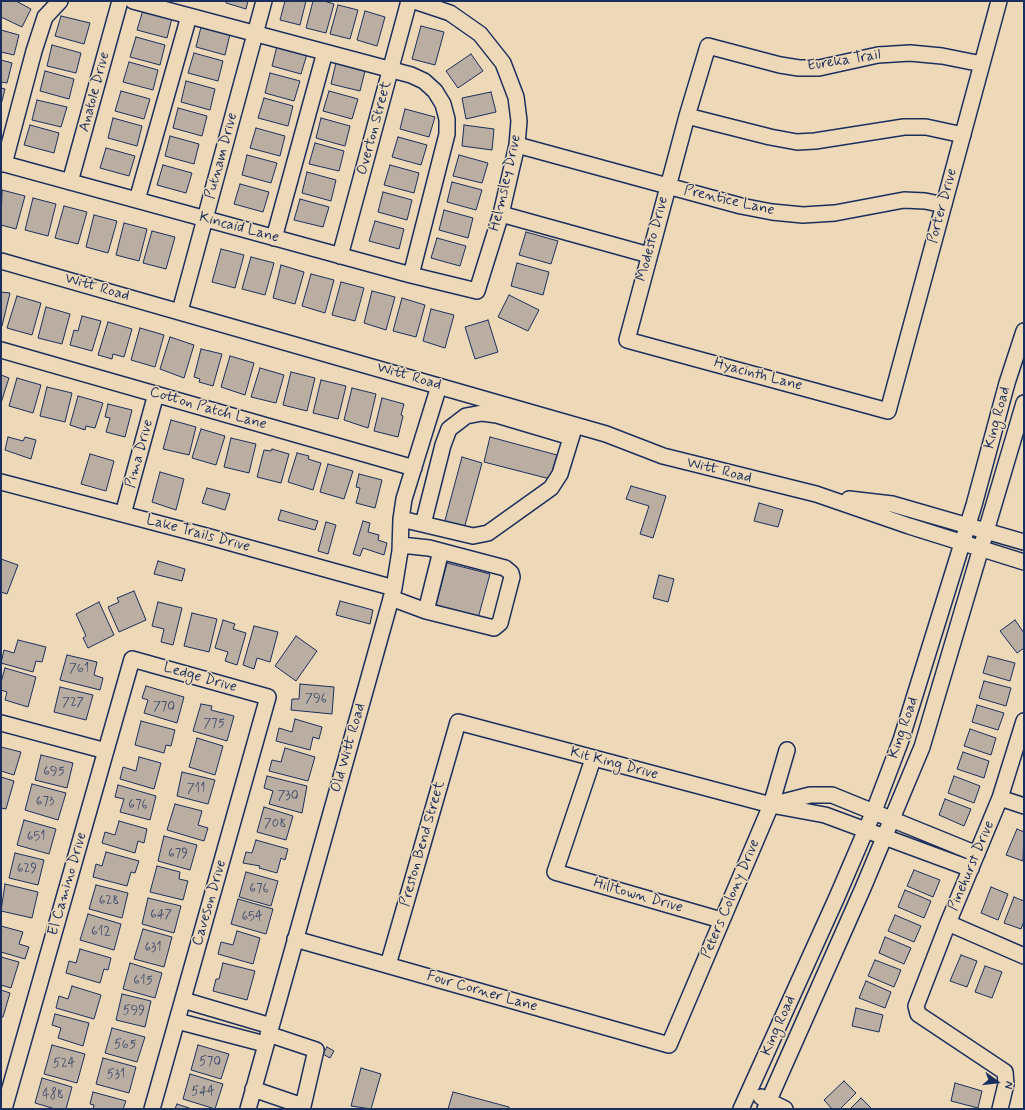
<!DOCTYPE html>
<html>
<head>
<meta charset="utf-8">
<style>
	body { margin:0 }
	#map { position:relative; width:1025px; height:1110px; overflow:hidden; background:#edd8b7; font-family:Mynerve,sans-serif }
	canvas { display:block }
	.frame { position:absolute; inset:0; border:2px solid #1b2f5e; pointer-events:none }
	.north { position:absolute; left:977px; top:1062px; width:40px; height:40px; -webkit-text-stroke:3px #edd8b7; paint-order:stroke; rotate:105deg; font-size:11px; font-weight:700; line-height:16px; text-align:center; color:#1b2f5e }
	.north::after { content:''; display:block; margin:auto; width:14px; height:18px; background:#1b2f5e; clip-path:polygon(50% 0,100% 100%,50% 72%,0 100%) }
</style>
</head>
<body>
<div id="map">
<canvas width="1025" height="1110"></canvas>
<div class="frame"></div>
<div class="north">N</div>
</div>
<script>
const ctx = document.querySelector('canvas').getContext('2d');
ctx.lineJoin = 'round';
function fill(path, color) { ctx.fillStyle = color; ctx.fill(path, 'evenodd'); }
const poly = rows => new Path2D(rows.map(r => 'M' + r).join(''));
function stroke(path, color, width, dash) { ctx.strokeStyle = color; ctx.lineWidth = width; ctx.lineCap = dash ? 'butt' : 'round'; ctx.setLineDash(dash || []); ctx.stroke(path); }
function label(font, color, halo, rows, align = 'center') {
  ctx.font = font + ' Mynerve,sans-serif'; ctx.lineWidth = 3; ctx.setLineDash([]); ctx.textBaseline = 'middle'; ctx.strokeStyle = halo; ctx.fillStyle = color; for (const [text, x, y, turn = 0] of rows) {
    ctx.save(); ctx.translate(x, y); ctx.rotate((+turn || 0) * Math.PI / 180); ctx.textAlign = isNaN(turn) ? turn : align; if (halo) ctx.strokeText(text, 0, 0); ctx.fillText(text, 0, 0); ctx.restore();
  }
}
const building = poly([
	[1,1,16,1,31,9,22,27,1,17,1,1],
	[226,1,248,1,246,9,226,3,226,1],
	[285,1,306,1,300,25,280,20,285,1],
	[313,1,324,1,334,4,326,33,306,28,313,1],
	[338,5,358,10,350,39,330,34,338,5],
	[143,10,172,18,167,38,137,30,143,10],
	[365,11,385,17,377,46,357,40,365,11],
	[61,16,90,23,84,44,55,36,61,16],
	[421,26,444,32,435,65,412,59,421,26],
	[201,27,230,34,225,55,196,47,201,27],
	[1,30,19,35,14,55,1,52,1,30],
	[136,37,165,45,160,65,130,57,136,37],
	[52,45,81,53,76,73,47,66,52,45],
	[277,46,307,54,301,74,272,66,277,46],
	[194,53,223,61,218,81,188,73,194,53],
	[471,54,483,71,458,88,446,71,471,54],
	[1,60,12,63,7,83,1,82,1,60],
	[129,62,158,70,153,90,123,82,129,62],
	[336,63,365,71,360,91,331,84,336,63],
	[45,71,74,79,69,99,40,91,45,71],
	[270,73,300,81,294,101,265,93,270,73],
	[186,81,215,89,210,110,181,102,186,81],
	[1,88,5,89,1,105,1,88],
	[121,91,150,99,144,119,115,111,121,91],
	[329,91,358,99,352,119,323,111,329,91],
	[491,92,496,112,466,119,462,98,491,92],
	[264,98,293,106,288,126,258,118,264,98],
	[37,100,67,107,61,127,32,120,37,100],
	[178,108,207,116,202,136,173,128,178,108],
	[405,109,435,117,429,137,400,129,405,109],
	[113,118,142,126,137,146,108,138,113,118],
	[321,118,350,126,345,146,316,138,321,118],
	[30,125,59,133,54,153,24,145,30,125],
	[464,125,494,129,492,150,462,146,464,125],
	[256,128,285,136,280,156,250,148,256,128],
	[170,136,199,144,194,164,165,156,170,136],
	[398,137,427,145,421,165,392,157,398,137],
	[315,143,344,151,339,171,309,164,315,143],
	[106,148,135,156,129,176,100,168,106,148],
	[247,155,277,163,271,183,242,175,247,155],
	[459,155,488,163,482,183,453,176,459,155],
	[163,165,192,173,186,193,157,185,163,165],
	[390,165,419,173,414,193,384,185,390,165],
	[307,172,336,180,331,201,302,193,307,172],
	[452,182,482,190,476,210,447,202,452,182],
	[240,184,269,192,263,212,234,204,240,184],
	[2,190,25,196,16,229,1,225,2,190],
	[383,192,412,200,407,220,378,212,383,192],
	[33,198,56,204,48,236,25,230,33,198],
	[300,199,329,207,323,227,294,220,300,199],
	[64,206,87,212,78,244,55,238,64,206],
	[444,210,473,218,468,238,439,230,444,210],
	[94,215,117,221,108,253,86,247,94,215],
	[375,221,404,229,399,249,369,241,375,221],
	[124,223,147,229,139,261,116,255,124,223],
	[152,231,175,237,166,269,143,263,152,231],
	[526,232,558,241,551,264,519,255,526,232],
	[437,238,466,246,460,266,431,258,437,238],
	[221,249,244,255,235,288,212,282,221,249],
	[251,257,274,263,265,295,242,289,251,257],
	[517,263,549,272,543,295,511,286,517,263],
	[281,265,304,272,295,304,273,298,281,265],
	[311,274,334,280,325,313,302,306,311,274],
	[341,282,364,288,355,321,332,315,341,282],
	[372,291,395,297,386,330,364,323,372,291],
	[1,292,10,293,2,326,1,326,1,292],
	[509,295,539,310,528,331,498,317,509,295],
	[17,296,41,303,32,335,7,328,17,296],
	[402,298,425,305,416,337,393,331,402,298],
	[46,307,70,314,62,344,38,338,46,307],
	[431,309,454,315,445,348,423,341,431,309],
	[82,316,101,321,92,351,70,345,74,330,78,331,82,316],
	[488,320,498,352,475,359,465,327,488,320],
	[108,322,132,329,124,357,113,354,112,359,98,355,108,322],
	[140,328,164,335,155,367,131,360,140,328],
	[170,337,194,345,184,378,160,369,170,337],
	[201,349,222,354,213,386,199,382,200,379,194,377,201,349],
	[230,356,254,363,245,395,221,387,230,356],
	[260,368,284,375,276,403,251,397,260,368],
	[291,372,315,378,307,411,283,405,291,372],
	[1,375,9,378,1,403,1,375],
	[17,378,41,385,33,413,9,406,17,378],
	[321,380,346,386,338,419,313,413,321,380],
	[47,387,72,393,65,422,40,416,47,387],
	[352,388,376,394,368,428,344,420,352,388],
	[78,396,103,403,95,428,86,426,85,430,70,425,78,396],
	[382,398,404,404,401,415,403,416,398,437,374,431,382,398],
	[108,404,132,410,125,437,106,432,110,418,105,417,108,404],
	[171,420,196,427,189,455,163,449,171,420],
	[201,429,225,436,216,465,192,458,201,429],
	[8,437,23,441,25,437,36,440,31,459,5,450,8,437],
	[490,437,557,455,550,479,484,462,490,437],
	[231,438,256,444,249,473,224,467,231,438],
	[272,449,289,454,281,483,257,477,264,450,271,451,272,449],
	[297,453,309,456,308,459,321,463,313,490,288,482,297,453],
	[90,454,114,461,106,491,81,484,90,454],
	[462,457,482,463,464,529,444,524,462,457],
	[328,464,353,471,344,499,320,492,328,464],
	[160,472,184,479,176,510,152,502,160,472],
	[359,474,382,480,375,508,356,503,360,488,356,487,359,474],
	[631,486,666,496,653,538,640,534,649,506,626,499,631,486],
	[207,488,230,494,225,510,202,503,207,488],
	[759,503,783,510,778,527,754,521,759,503],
	[281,510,318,521,315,530,278,520,281,510],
	[363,521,370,523,368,532,379,535,378,540,387,543,384,555,363,548,360,556,353,554,363,521],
	[326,522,336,525,328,554,318,551,326,522],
	[1,559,18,565,7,594,1,592,1,559],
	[158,561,185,569,182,581,154,574,158,561],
	[447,563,490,574,477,622,448,615,450,609,436,605,447,563],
	[659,575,674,579,668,602,653,598,659,575],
	[134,591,146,620,119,632,108,607,119,602,117,598,134,591],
	[340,601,373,610,370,624,336,615,340,601],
	[99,602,114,635,88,648,83,638,86,636,76,614,99,602],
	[158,602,182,608,173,645,161,642,164,629,152,626,158,602],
	[192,613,217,619,209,652,184,646,192,613],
	[223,620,235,624,233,629,246,633,237,665,225,661,228,652,215,648,223,620],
	[1015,620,1024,633,1024,648,1017,653,1000,631,1015,620],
	[254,626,278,632,270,662,257,658,254,669,243,665,254,626],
	[296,636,317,651,296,681,275,666,296,636],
	[18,640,46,647,42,662,36,661,33,672,1,663,4,650,14,653,18,640],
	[67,655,97,662,94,675,103,678,100,690,60,680,67,655],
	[988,656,1015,663,1010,681,983,673,988,656],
	[5,668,36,677,28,707,5,700,7,692,1,690,1,682,5,668],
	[984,681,1011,688,1006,706,979,698,984,681],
	[300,684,334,687,332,714,291,710,292,699,299,699,300,684],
	[146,686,184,697,177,723,144,713,148,700,142,698,146,686],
	[60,687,93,695,86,720,54,712,60,687],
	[201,704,212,706,211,710,234,716,227,741,193,731,201,704],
	[977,705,1004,713,998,730,972,722,977,705],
	[295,719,322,727,319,739,313,737,310,750,276,741,279,728,292,732,295,719],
	[141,721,175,730,171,746,166,745,164,753,135,745,141,721],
	[970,729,996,738,991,755,964,746,970,729],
	[197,738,223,746,215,775,189,767,197,738],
	[1,747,21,752,14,775,1,771,1,747],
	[285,748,315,757,308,781,269,771,272,760,281,762,285,748],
	[963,752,989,761,984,778,957,769,963,752],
	[41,755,73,763,67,788,35,780,41,755],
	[139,757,161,763,154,789,120,779,123,767,136,771,139,757],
	[182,772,215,780,208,804,177,796,182,772],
	[267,776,307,786,302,813,269,804,273,791,264,788,267,776],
	[954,776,980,786,974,803,948,793,954,776],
	[1,777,14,781,6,809,1,808,1,777],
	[32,784,66,793,58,820,25,810,32,784],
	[118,785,156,796,150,820,120,812,124,799,115,797,118,785],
	[945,799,971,809,964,826,939,815,945,799],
	[175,804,202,811,198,825,208,828,204,841,167,830,175,804],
	[264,807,293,816,286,840,257,832,264,807],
	[24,820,56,829,49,854,17,845,24,820],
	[119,821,147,829,144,843,138,841,135,853,102,843,105,832,115,835,119,821],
	[1017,829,1024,832,1023,861,1006,855,1017,829],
	[164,836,197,845,190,870,158,861,164,836],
	[256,840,288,849,285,860,281,858,277,873,259,868,260,866,243,863,246,852,252,853,256,840],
	[106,852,139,861,135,873,131,872,127,886,93,877,96,864,102,866,106,852],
	[15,853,44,860,38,885,9,878,15,853],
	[157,866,180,872,179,879,188,881,183,900,150,892,157,866],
	[914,870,940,880,933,897,907,886,914,870],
	[246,872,278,881,271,906,239,897,246,872],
	[5,884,38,892,32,918,1,911,5,884],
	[96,885,128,893,122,918,89,909,96,885],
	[991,887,1008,894,998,920,981,913,991,887],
	[905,890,931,901,924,918,898,907,905,890],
	[1014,897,1024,901,1024,921,1021,929,1004,923,1014,897],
	[148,898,181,906,174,933,142,924,148,898],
	[238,899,273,909,266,934,231,924,238,899],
	[88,914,121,924,114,950,80,940,88,914],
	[895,915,921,926,914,942,888,931,895,915],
	[1,926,23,932,19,944,29,947,25,959,1,952,1,926],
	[143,929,172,937,164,967,134,959,143,929],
	[237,931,260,938,253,964,218,954,221,942,233,945,237,931],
	[885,937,911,948,904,964,879,953,885,937],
	[80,949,111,958,108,970,104,969,100,983,66,973,69,961,76,963,80,949],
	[961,955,977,961,967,987,950,981,961,955],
	[1,957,19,962,11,988,1,985,1,957],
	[875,960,901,970,894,987,868,976,875,960],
	[130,963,162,973,155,998,123,989,130,963],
	[223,963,255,971,247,1000,213,991,216,979,219,979,223,963],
	[985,966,1002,972,992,998,975,992,985,966],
	[866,981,891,992,885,1008,859,998,866,981],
	[72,986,101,995,94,1019,56,1008,59,996,68,999,72,986],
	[1,990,10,993,3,1017,1,1017,1,990],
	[122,994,151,1001,145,1027,116,1020,122,994],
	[856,1008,883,1015,879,1032,852,1026,856,1008],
	[55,1014,89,1023,83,1046,58,1038,61,1028,52,1025,55,1014],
	[112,1028,145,1037,137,1062,105,1053,112,1028],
	[52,1045,85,1054,77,1083,44,1074,52,1045],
	[198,1045,229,1054,221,1079,191,1070,198,1045],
	[327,1047,334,1051,330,1058,323,1054,327,1047],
	[103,1058,136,1067,129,1093,96,1084,103,1058],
	[361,1068,381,1074,371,1109,351,1106,361,1068],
	[190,1074,223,1084,215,1109,183,1099,190,1074],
	[42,1078,72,1087,66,1109,55,1109,35,1103,42,1078],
	[844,1081,856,1093,840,1109,832,1109,824,1100,844,1081],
	[955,1083,982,1091,978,1108,951,1101,955,1083],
	[93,1092,126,1101,123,1109,93,1109,94,1105,90,1104,93,1092],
	[453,1092,509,1107,509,1109,448,1109,453,1092],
	[861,1098,872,1109,850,1109,861,1098],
	[177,1104,192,1109,175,1109,177,1104]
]);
fill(building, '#b9aea1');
stroke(building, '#1b2f5e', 1);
const minor = poly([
	[133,1,411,75,424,81,435,91,443,104,447,119,447,134,411,275],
	[982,64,942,56,910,53,878,55,819,68,799,68,780,65,708,46,687,116,627,340,888,411,999,1],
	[687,116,770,137,797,142,815,141,904,127,926,127,963,135],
	[517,145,741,206,772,212,803,215,835,213,904,200,925,201,944,205],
	[1,163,411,275,477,291,501,214,517,145,519,121,516,97,503,63,480,34,450,13,414,1],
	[4,164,34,51,45,17,60,1],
	[70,182,120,1],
	[137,200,189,16],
	[501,214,649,255],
	[274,238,325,52],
	[340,256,409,1],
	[1,261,571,424,606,434,663,456,816,494,909,526,1024,562],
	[180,311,264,1],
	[1,350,414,468],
	[1,482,206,536,394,588],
	[849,499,892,504,1024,542],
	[123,514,156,394],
	[401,519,473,536,488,533,551,488,560,474,575,425],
	[423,524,443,445,449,429,466,416,482,413,497,415,571,437],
	[391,598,426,611,494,628,500,623,512,577,511,573,505,568,429,548,401,545],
	[426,611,441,551],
	[1,723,106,751],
	[593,759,555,872,721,920],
	[1000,798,1024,806],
	[971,869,825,815,771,805,810,795,832,795,977,854],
	[948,923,1024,956],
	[295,939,669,1045,771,805,787,750],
	[388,965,458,722,771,805],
	[183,1000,271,1026],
	[177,1021,265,1044],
	[253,1089,303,1106,316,1050,268,1034],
	[761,1097,785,1109],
	[4,1109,132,659,268,697,152,1109],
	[248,1109,394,588,400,551,401,519,404,499,439,386],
	[741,1109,837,897,874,811,901,740,974,505,1007,383,1024,331],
	[765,1109,863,888,922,747,1024,403],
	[1000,1109,1006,1084,1005,1072,918,1014,916,1006,948,923,1000,798,1024,721]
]);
stroke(minor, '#1b2f5e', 18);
stroke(minor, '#edd8b7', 15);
label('13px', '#424f6f', null, [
	["761",79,669],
	["796",316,699],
	["727",73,703],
	["770",164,707],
	["775",214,724],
	["695",54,772],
	["711",196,789],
	["730",288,796],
	["673",45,802],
	["676",138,805],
	["708",275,824],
	["651",36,837],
	["679",178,854],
	["629",27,869],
	["676",259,889],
	["628",109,901],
	["647",161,915],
	["654",252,917],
	["612",101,932],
	["631",153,948],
	["615",143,981],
	["599",134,1011],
	["565",125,1045],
	["570",210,1062],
	["524",64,1064],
	["531",116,1075],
	["544",203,1092],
	["488",53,1095]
]);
label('15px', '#1b2f5e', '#edd8b7', [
	["Eureka Trail",844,61,-9],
	["Anatole Drive",95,92,-75],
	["Overton Street",375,128,-75],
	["Putnam Drive",222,156,-75],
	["Helmsley Drive",506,183,-77],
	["Prentice Lane",729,201,13],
	["Porter Drive",943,206,-75],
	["Kincaid Lane",239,228,15],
	["Modesto Drive",653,239,-75],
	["Witt Road",97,288,16],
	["Hyacinth Lane",758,375,15],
	["Witt Road",409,377,16],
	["Cotton Patch Lane",208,409,16],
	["King Road",998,418,-75],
	["Pima Drive",140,454,-75],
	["Witt Road",719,471,14],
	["Lake Trails Drive",198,534,15],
	["Ledge Drive",200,678,16],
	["King Road",904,728,-71],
	["Old Witt Road",349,748,-74],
	["Kit King Drive",614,764,15],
	["Preston Bend Street",423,844,-74],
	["Pinehurst Drive",972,866,-67],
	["El Camino Drive",68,884,-74],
	["Hilltown Drive",638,896,16],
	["Peters Colony Drive",731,899,-67],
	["Caveson Drive",210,903,-74],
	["Four Corner Lane",482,992,16],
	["King Road",779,1026,-66]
]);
</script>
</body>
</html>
